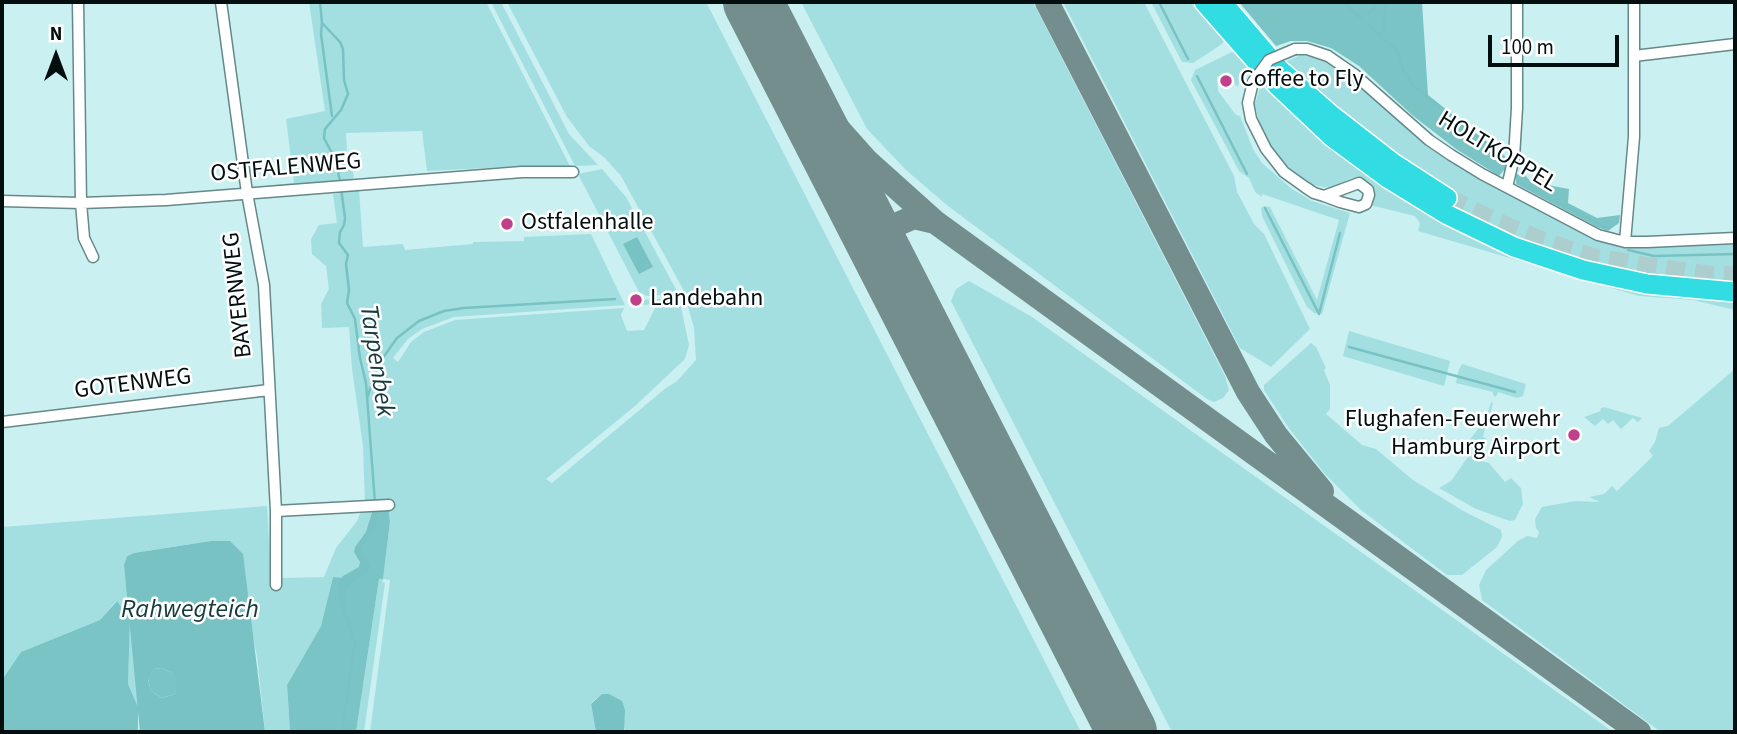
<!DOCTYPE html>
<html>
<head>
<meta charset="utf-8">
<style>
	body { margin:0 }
	#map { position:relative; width:1737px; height:734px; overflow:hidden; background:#caf0f1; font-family:"Source Sans 3",sans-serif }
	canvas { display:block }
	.frame { position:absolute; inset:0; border:4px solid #030f0f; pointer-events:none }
	.north { position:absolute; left:21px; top:21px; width:70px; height:70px; -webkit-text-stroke:5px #fff; paint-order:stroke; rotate:0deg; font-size:19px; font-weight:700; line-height:28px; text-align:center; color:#030f0f }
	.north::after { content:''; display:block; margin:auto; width:24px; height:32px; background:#030f0f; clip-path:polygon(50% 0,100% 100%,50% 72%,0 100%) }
	.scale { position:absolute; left:1488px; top:35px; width:131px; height:32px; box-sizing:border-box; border:4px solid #030f0f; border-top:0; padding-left:9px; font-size:21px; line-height:24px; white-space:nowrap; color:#030f0f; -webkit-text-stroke:5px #fff; paint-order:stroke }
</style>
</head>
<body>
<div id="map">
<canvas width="1737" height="734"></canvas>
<div class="frame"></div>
<div class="north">N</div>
<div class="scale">100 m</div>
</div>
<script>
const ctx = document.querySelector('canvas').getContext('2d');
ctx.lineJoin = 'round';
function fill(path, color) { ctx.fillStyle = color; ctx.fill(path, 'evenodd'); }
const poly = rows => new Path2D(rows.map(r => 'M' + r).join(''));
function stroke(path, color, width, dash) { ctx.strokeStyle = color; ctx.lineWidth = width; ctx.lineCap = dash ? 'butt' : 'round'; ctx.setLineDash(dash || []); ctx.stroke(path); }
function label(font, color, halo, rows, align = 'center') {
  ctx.font = font + ' "Source Sans 3",sans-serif'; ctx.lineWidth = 5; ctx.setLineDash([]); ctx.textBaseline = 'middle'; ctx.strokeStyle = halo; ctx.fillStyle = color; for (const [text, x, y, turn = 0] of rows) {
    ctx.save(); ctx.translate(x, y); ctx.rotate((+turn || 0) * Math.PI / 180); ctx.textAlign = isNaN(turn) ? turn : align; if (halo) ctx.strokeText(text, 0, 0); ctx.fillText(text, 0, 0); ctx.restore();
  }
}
fill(poly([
	[309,2,486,2,572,170,527,168,526,166,427,171,422,131,346,133,347,152,354,176,351,181,264,190,263,186,294,183,286,119,325,111],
	[491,2,501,2,569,134,598,165,575,166],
	[507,2,706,2,1081,732,624,732,625,729,609,694,602,694,591,703,596,732,370,732,390,580,384,579,382,582,385,583,364,732,356,732,379,578,383,578,390,522,365,504,363,446,352,369,349,327,322,328,321,304,329,289,326,266,312,254,311,239,319,225,337,223,333,194,359,190,363,247,403,244,405,250,473,244,473,242,524,241,524,237,591,234,625,305,454,317,422,329,408,339,393,358,398,362,411,342,424,332,455,320,624,308,621,315,627,331,644,330,657,304,642,305,639,300,679,298,689,345,685,359,635,406,546,479,552,483,666,388,677,381,696,360,694,328,683,289,621,176,605,158,589,146,567,117],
	[801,2,1033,2,1225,376,1229,390,1223,398,1214,402,1207,399,948,206,906,170,867,129],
	[1063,2,1144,2,1234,176,1237,192,1254,224,1264,234,1310,329,1271,367,1240,348],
	[1151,2,1196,2,1225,39,1222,44,1193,63,1182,62],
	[1232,52,1244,57,1250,63,1237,87,1228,72,1217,77,1218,91,1236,115,1240,116,1253,149,1262,163,1292,189,1312,201,1350,213,1322,314,1314,313,1307,307,1262,216,1261,208,1264,206,1270,207,1317,300,1339,220,1262,194,1262,197,1255,192,1249,178,1239,171,1191,80,1195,70],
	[1301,55,1327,61,1351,77,1426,144,1596,240,1735,242,1735,286,1706,285,1592,267,1478,224,1304,80,1285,62],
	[1263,77,1488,240,1735,296,1735,310,1693,300,1639,296,1418,231,1420,223,1415,216,1370,205,1374,198,1373,188,1370,183,1361,178,1352,178,1330,188,1312,185,1282,162,1261,130,1254,101,1256,101],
	[602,169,626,197,678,293,647,296,639,292,578,174],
	[969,281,1032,317,1613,732,1172,732,951,301,956,289],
	[1349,331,1450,361,1444,386,1343,356],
	[1311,343,1316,347,1326,368,1324,370,1330,385,1330,409,1326,414,1362,445,1376,449,1413,480,1465,512,1501,530,1502,537,1497,547,1462,575,1447,575,1361,510,1325,474,1288,427,1264,390,1264,385],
	[1462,364,1526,384,1523,396,1517,398,1498,392,1496,397,1493,395,1493,392,1456,383,1458,372],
	[1735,369,1735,732,1661,732,1482,600,1479,585,1486,570,1518,541,1527,536,1537,538,1539,532,1536,528,1535,519,1542,507,1575,501,1600,502,1589,497,1604,494,1612,486,1617,491,1653,456,1649,451,1655,442,1659,428,1668,426],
	[1491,402,1493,403,1488,421,1490,422,1489,428,1485,428,1483,437,1486,438,1484,446,1478,444,1474,459,1489,463,1505,482,1511,478,1521,488,1523,504,1515,520,1510,521,1476,509,1439,488,1451,481,1470,454,1463,448,1486,419],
	[1604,407,1642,418,1638,422,1633,418,1621,429,1613,420,1608,424,1603,419,1595,426,1584,417,1601,411,1600,409],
	[267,506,272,588,280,588,280,578,324,577,336,548,357,521,362,509,375,509,362,563,349,578,333,577,321,626,287,685,290,732,265,732,257,655,230,541,211,541,134,553,127,556,124,565,134,651,140,723,140,732,138,707,128,684,130,620,116,601,100,620,21,652,2,680,2,527]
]), '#a3dfe1');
fill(poly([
	[1239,2,1422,2,1428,95,1506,157,1505,169,1499,176,1456,149,1412,115,1359,66,1331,48,1307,41,1291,41,1276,46],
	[1516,174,1525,175,1531,182,1569,189,1568,203,1597,218,1620,215,1619,223,1608,231,1597,227,1516,184],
	[388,507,390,522,383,579,379,579,356,732,290,732,287,685,321,626,333,577,349,578,362,563,357,550,371,529,375,509],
	[117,601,130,620,128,684,138,707,138,732,2,732,2,680,21,652,100,620],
	[161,668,171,672,178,682,175,694,162,698,151,691,148,679,154,669]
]), '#7ac4c6');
fill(poly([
	[637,237,653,267,639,274,623,244],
	[379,508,375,528,363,546,361,553,370,567,368,573,353,581,346,590,346,612,351,625,344,616,337,593,338,583,343,576,359,567,360,562,354,552,355,547,366,532,373,509],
	[211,541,230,541,243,554,265,732,140,732,124,565,127,556,134,553],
	[161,668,171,672,177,682,175,694,162,698,151,691,148,680,154,669],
	[602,694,609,694,622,701,625,710,624,732,596,732,591,704]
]), '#78c2c4');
stroke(poly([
	[320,2,322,23,340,42,343,49,344,80,348,94,341,110,325,129,324,138,335,159,340,181],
	[1159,2,1188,59],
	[1343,2,1362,19],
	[1369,13,1374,8,1373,2],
	[322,23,321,34,332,116],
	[1368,25,1396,50,1399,55,1403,70,1414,86,1504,158],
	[1379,34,1383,31,1386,2],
	[1197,76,1247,174],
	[1518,181,1607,228],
	[341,188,345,218,344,225,340,232,339,243,348,255,346,264,349,290,347,303,355,319,360,358,366,383,375,503],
	[1265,208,1319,314],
	[1628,250,1654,256,1735,254],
	[1319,314,1340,233],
	[1349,347,1515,392],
	[367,398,378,365,397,338,419,321,444,311,464,308,615,299],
	[342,732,355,643,347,619]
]), '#78c2c4', 2.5);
stroke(poly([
	[1047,2,1248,392,1276,435,1322,491],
	[754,4,804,85,834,124,867,161,935,222,1639,732],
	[885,262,885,242,898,224,914,217,935,222]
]), '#748e8e', 24);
stroke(poly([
	[753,2,1127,732]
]), '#748e8e', 60);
stroke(poly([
	[1447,198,1496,222,1542,241,1591,257,1650,267,1708,275,1735,276]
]), '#accecf', 19, [19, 10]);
const street = poly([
	[78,2,81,203,84,238,93,257],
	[221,2,247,193,264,285,276,511,276,585],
	[1295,49,1307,49,1328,56,1354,74,1429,140,1451,155,1482,174,1598,235,1625,242,1647,242,1735,238],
	[1634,56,1735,44],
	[1253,82,1248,103,1251,119,1266,149,1284,172,1305,187,1314,193,1324,196,1340,202,1359,207,1366,204,1369,195,1368,190,1359,183,1324,196],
	[1507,187,1514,157,1517,108,1517,2],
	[2,201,81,203,166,200,522,172,573,172],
	[1625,242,1634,137,1634,2],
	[2,422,269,390],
	[276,511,389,505]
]);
const highway = poly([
	[1204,2,1277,85,1332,137,1389,179,1446,214,1514,247,1583,270,1647,284,1735,292],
	[1222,2,1280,70,1330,114,1393,163,1447,198]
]);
stroke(street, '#658888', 13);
stroke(highway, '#fff', 22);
stroke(street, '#fff', 10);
stroke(highway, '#31dde3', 19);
const streetBridge = poly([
	[1253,82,1269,60,1295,49]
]);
stroke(streetBridge, '#658888', 13, []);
stroke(streetBridge, '#fff', 10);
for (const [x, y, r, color] of [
	[1226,81,7,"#c0408b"],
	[507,224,7,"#c0408b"],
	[636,300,7,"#c0408b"],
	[1574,435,7,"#c0408b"]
]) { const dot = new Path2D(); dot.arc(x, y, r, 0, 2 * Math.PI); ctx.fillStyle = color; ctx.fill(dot); stroke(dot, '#fff', 2.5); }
label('24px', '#030f0f', '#fff', [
	["Coffee to Fly",1240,81],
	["Ostfalenhalle",521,224],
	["Landebahn",650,300],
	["Flughafen-Feuerwehr",1560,421,"right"],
	["Hamburg Airport",1560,449,"right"]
], 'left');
label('24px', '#030f0f', '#fff', [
	["HOLTKOPPEL",1497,153,31],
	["OSTFALENWEG",286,169,-5],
	["BAYERNWEG",239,295,-96],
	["GOTENWEG",133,385,-7]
]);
label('italic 26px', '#163a3b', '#fff', [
	["Tarpenbek",375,361,81],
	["Rahwegteich",190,611]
]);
</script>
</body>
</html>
